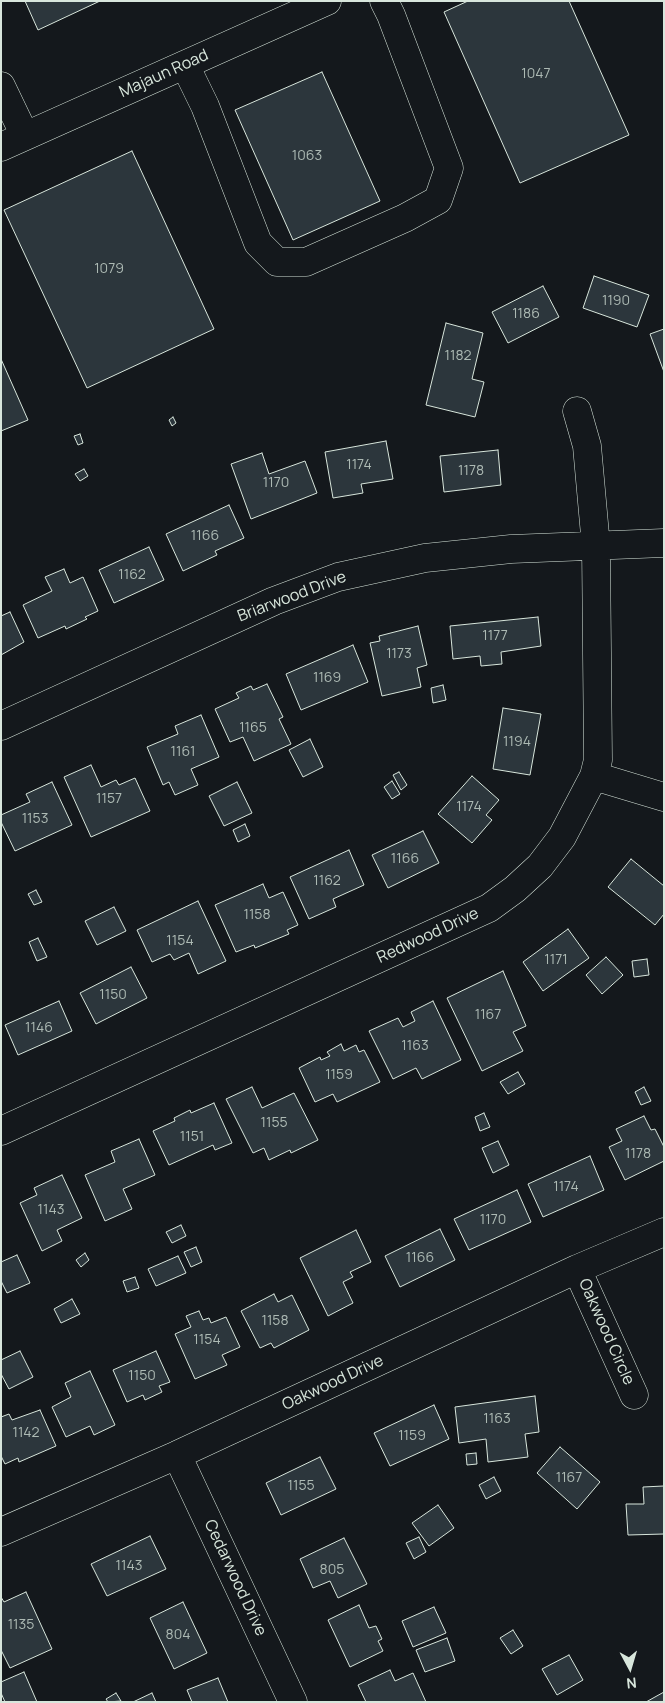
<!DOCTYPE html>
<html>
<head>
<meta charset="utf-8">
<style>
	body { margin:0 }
	#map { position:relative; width:665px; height:1703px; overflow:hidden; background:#14181c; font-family:Manrope,sans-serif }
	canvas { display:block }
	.frame { position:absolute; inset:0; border:2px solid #d8e6dc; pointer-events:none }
	.north { position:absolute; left:605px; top:1643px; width:50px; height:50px; -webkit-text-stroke:4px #14181c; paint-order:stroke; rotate:174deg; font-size:14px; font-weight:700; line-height:20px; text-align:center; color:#d8e6dc }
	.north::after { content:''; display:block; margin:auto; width:18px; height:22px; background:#d8e6dc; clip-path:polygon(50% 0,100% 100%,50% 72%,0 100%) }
</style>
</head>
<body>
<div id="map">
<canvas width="665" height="1703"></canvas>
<div class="frame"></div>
<div class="north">N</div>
</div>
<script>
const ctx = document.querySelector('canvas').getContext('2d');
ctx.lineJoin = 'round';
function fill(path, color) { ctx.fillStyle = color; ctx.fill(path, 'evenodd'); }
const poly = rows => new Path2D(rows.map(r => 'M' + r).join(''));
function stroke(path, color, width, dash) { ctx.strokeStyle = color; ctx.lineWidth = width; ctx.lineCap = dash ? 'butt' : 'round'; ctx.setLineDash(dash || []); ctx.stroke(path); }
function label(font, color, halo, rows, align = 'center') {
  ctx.font = font + ' Manrope,sans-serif'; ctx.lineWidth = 4; ctx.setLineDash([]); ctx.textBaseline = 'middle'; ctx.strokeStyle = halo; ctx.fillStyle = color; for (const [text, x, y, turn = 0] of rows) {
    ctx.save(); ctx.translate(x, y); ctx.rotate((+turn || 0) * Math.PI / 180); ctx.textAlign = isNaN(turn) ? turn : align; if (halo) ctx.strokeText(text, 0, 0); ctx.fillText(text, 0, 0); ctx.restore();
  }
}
const building = poly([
	[25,1,100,1,38,30,25,1],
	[468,1,569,1,629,135,520,183,444,12,468,1],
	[322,72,380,201,293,240,235,110,322,72],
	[132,151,214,329,87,388,4,210,132,151],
	[594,276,649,295,637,327,583,308,594,276],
	[543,286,559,317,508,343,492,312,543,286],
	[446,323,483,333,472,379,484,382,475,417,426,405,446,323],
	[664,329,664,372,650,334,664,329],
	[1,359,28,420,1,431,1,359],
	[173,417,176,423,172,426,169,420,173,417],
	[80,434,83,443,78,445,74,436,80,434],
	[386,441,393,479,361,484,363,493,333,498,325,452,386,441],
	[498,450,501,485,444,492,440,456,498,450],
	[262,453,269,474,305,461,317,493,251,519,231,464,262,453],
	[84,469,88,476,80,481,75,474,84,469],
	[229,505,244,538,215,551,217,555,183,571,166,534,229,505],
	[149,547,164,580,114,603,99,570,149,547],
	[64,569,70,583,83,577,98,611,85,617,87,619,66,629,65,626,38,638,23,605,52,591,45,577,64,569],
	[10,612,24,642,1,655,1,616,10,612],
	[538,617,541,646,501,652,502,664,481,666,480,656,453,659,450,626,538,617],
	[418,626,427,665,417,668,421,687,382,696,370,643,380,641,379,636,418,626],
	[353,645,368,682,301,710,286,674,353,645],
	[267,684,283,717,279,719,291,744,254,761,243,737,230,742,215,709,239,698,236,693,251,686,253,690,267,684],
	[443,685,446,700,433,703,431,688,443,685],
	[503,708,541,714,530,775,493,769,503,708],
	[201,715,219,757,191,769,198,785,175,795,169,782,163,785,147,747,178,734,175,726,201,715],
	[310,739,323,767,303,777,289,750,310,739],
	[91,765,101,787,116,780,119,785,135,778,150,811,91,837,64,777,91,765],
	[399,772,407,785,401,790,393,775,399,772],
	[472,776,499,800,486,815,492,820,472,843,438,814,472,776],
	[392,781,400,794,392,799,384,787,392,781],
	[52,782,72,825,15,851,1,822,1,815,30,802,26,794,52,782],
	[237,782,252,813,224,826,209,796,237,782],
	[245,824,250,836,238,842,233,830,245,824],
	[423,831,439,863,388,888,372,855,423,831],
	[349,850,364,885,333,899,336,907,309,919,290,877,349,850],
	[631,859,664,886,664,914,655,925,608,887,631,859],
	[263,884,269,898,283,892,298,925,287,930,289,934,255,948,254,945,236,952,215,905,263,884],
	[36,890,42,902,34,905,28,894,36,890],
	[198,901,226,961,198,974,189,953,174,960,170,954,152,962,137,930,198,901],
	[114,907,126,931,97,945,85,921,114,907],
	[568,929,589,958,543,991,523,962,568,929],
	[38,938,47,957,37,961,29,942,38,938],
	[606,957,623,975,602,994,586,975,606,957],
	[647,959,649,975,634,977,632,961,647,959],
	[131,967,147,998,96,1024,80,993,131,967],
	[503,971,526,1026,513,1032,523,1051,482,1071,447,998,503,971],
	[59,1001,72,1031,18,1055,5,1025,59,1001],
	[433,1001,461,1060,422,1079,416,1068,393,1079,369,1031,398,1018,403,1027,415,1021,411,1012,433,1001],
	[341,1044,344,1051,356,1045,359,1052,364,1050,380,1082,337,1102,333,1094,315,1102,299,1068,320,1057,321,1060,330,1056,327,1052,341,1044],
	[518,1072,525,1084,508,1094,500,1082,518,1072],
	[252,1087,262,1108,294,1093,318,1140,291,1153,290,1150,269,1160,264,1148,253,1153,226,1099,252,1087],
	[644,1087,651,1101,641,1105,635,1092,644,1087],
	[214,1103,232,1143,215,1150,213,1145,169,1165,153,1131,175,1121,174,1118,190,1110,191,1113,214,1103],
	[484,1113,490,1127,480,1131,475,1117,484,1113],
	[644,1116,651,1130,655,1129,664,1147,664,1161,625,1180,609,1147,622,1141,616,1129,644,1116],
	[139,1139,155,1175,123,1189,132,1209,105,1221,85,1175,115,1162,111,1151,139,1139],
	[498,1141,509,1165,493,1173,482,1148,498,1141],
	[590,1156,604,1190,543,1217,528,1184,590,1156],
	[62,1175,82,1218,57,1230,62,1241,42,1251,20,1203,37,1195,34,1188,62,1175],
	[517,1190,531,1222,469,1250,454,1219,517,1190],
	[181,1225,186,1236,172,1243,166,1232,181,1225],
	[440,1229,455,1260,400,1287,385,1256,440,1229],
	[356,1230,371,1262,350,1272,353,1277,343,1282,353,1303,328,1316,300,1258,356,1230],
	[196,1247,202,1262,191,1267,184,1252,196,1247],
	[85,1253,89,1260,81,1267,76,1260,85,1253],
	[17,1255,30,1283,7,1293,1,1281,1,1262,17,1255],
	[178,1256,186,1273,156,1286,148,1269,178,1256],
	[135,1277,139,1288,127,1292,123,1281,135,1277],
	[274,1294,278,1302,292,1295,309,1330,274,1348,271,1343,260,1348,241,1311,274,1294],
	[72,1299,80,1314,61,1323,54,1309,72,1299],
	[199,1311,203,1320,209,1318,211,1323,226,1317,240,1347,222,1355,227,1365,195,1379,175,1334,191,1327,186,1316,199,1311],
	[20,1351,33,1377,9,1389,1,1374,1,1360,20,1351],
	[156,1351,170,1382,159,1386,162,1392,145,1400,143,1395,127,1402,113,1370,156,1351],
	[90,1371,115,1425,94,1435,90,1426,66,1437,52,1407,71,1397,65,1383,90,1371],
	[535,1396,539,1432,525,1434,528,1457,488,1462,486,1439,459,1443,455,1407,535,1396],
	[434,1405,449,1439,390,1466,374,1433,434,1405],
	[40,1410,56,1446,19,1462,18,1458,5,1464,1,1456,1,1417,9,1414,12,1420,40,1410],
	[560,1447,600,1482,577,1509,537,1473,560,1447],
	[476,1453,477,1464,467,1465,466,1454,476,1453],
	[320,1457,336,1489,281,1515,266,1483,320,1457],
	[494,1477,501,1491,486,1499,479,1485,494,1477],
	[664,1486,664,1534,628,1535,626,1504,644,1504,643,1487,664,1486],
	[438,1505,454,1528,429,1546,412,1523,438,1505],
	[150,1536,166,1569,107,1596,91,1564,150,1536],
	[419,1537,426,1552,414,1559,406,1543,419,1537],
	[344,1538,367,1584,338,1598,330,1581,313,1588,300,1559,344,1538],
	[26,1592,52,1649,10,1668,1,1650,1,1597,4,1602,26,1592],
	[183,1602,207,1653,174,1669,150,1618,183,1602],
	[359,1605,369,1628,376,1626,382,1639,378,1641,383,1651,350,1667,328,1620,359,1605],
	[434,1607,446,1633,413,1647,402,1621,434,1607],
	[513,1630,523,1646,511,1654,500,1638,513,1630],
	[447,1638,455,1661,425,1672,416,1650,447,1638],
	[569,1655,583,1680,557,1695,542,1669,569,1655],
	[390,1670,395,1681,413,1673,426,1702,366,1702,358,1685,390,1670],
	[24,1672,37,1702,5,1702,1,1693,1,1682,24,1672],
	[218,1678,228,1702,192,1702,187,1690,218,1678],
	[664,1692,664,1702,646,1702,664,1692],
	[116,1693,121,1701,108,1702,106,1699,116,1693],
	[152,1693,156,1702,133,1702,152,1693]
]);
fill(building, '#2c363c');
stroke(building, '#d8e6dc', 1);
const minor = poly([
	[185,65,205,106,258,243,277,262,306,262,405,218,438,200,449,168,391,15,384,1],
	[1,86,25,136],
	[1,147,327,1],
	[1,726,274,601,338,577,425,558,511,549,664,543],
	[594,776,664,797],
	[1,1131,489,908,515,889,540,866,562,837,594,776,598,760,596,546,587,446,577,411],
	[577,1269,634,1395],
	[177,1455,293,1702],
	[1,1532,177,1455,577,1269,664,1232]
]);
stroke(minor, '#d8e6dc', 29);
stroke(minor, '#14181c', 28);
label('14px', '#adbab4', null, [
	["1047",536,74],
	["1063",307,156],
	["1079",109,269],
	["1190",616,301],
	["1186",526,314],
	["1182",458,356],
	["1174",359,465],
	["1178",471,471],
	["1170",276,483],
	["1166",205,536],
	["1162",132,575],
	["1177",495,636],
	["1173",399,654],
	["1169",327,678],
	["1165",253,728],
	["1194",517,742],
	["1161",183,752],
	["1157",109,799],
	["1174",469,807],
	["1153",35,819],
	["1166",405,859],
	["1162",327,881],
	["1158",257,915],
	["1154",180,941],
	["1171",556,960],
	["1150",113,995],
	["1167",488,1015],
	["1146",39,1028],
	["1163",415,1046],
	["1159",339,1075],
	["1155",274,1123],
	["1151",192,1137],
	["1178",638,1154],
	["1174",566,1187],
	["1143",51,1210],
	["1170",493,1220],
	["1166",420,1258],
	["1158",275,1321],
	["1154",207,1340],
	["1150",142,1376],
	["1163",497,1419],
	["1142",26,1433],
	["1159",412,1436],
	["1167",569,1478],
	["1155",301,1486],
	["1143",129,1566],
	["805",332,1570],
	["1135",21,1625],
	["804",178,1635]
]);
label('16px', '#d8e6dc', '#14181c', [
	["Majaun Road",164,74,-24],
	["Briarwood Drive",292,597,-21],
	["Redwood Drive",428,936,-25],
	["Oakwood Circle",606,1332,66],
	["Oakwood Drive",333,1383,-25],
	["Cedarwood Drive",235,1578,65]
]);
</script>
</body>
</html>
